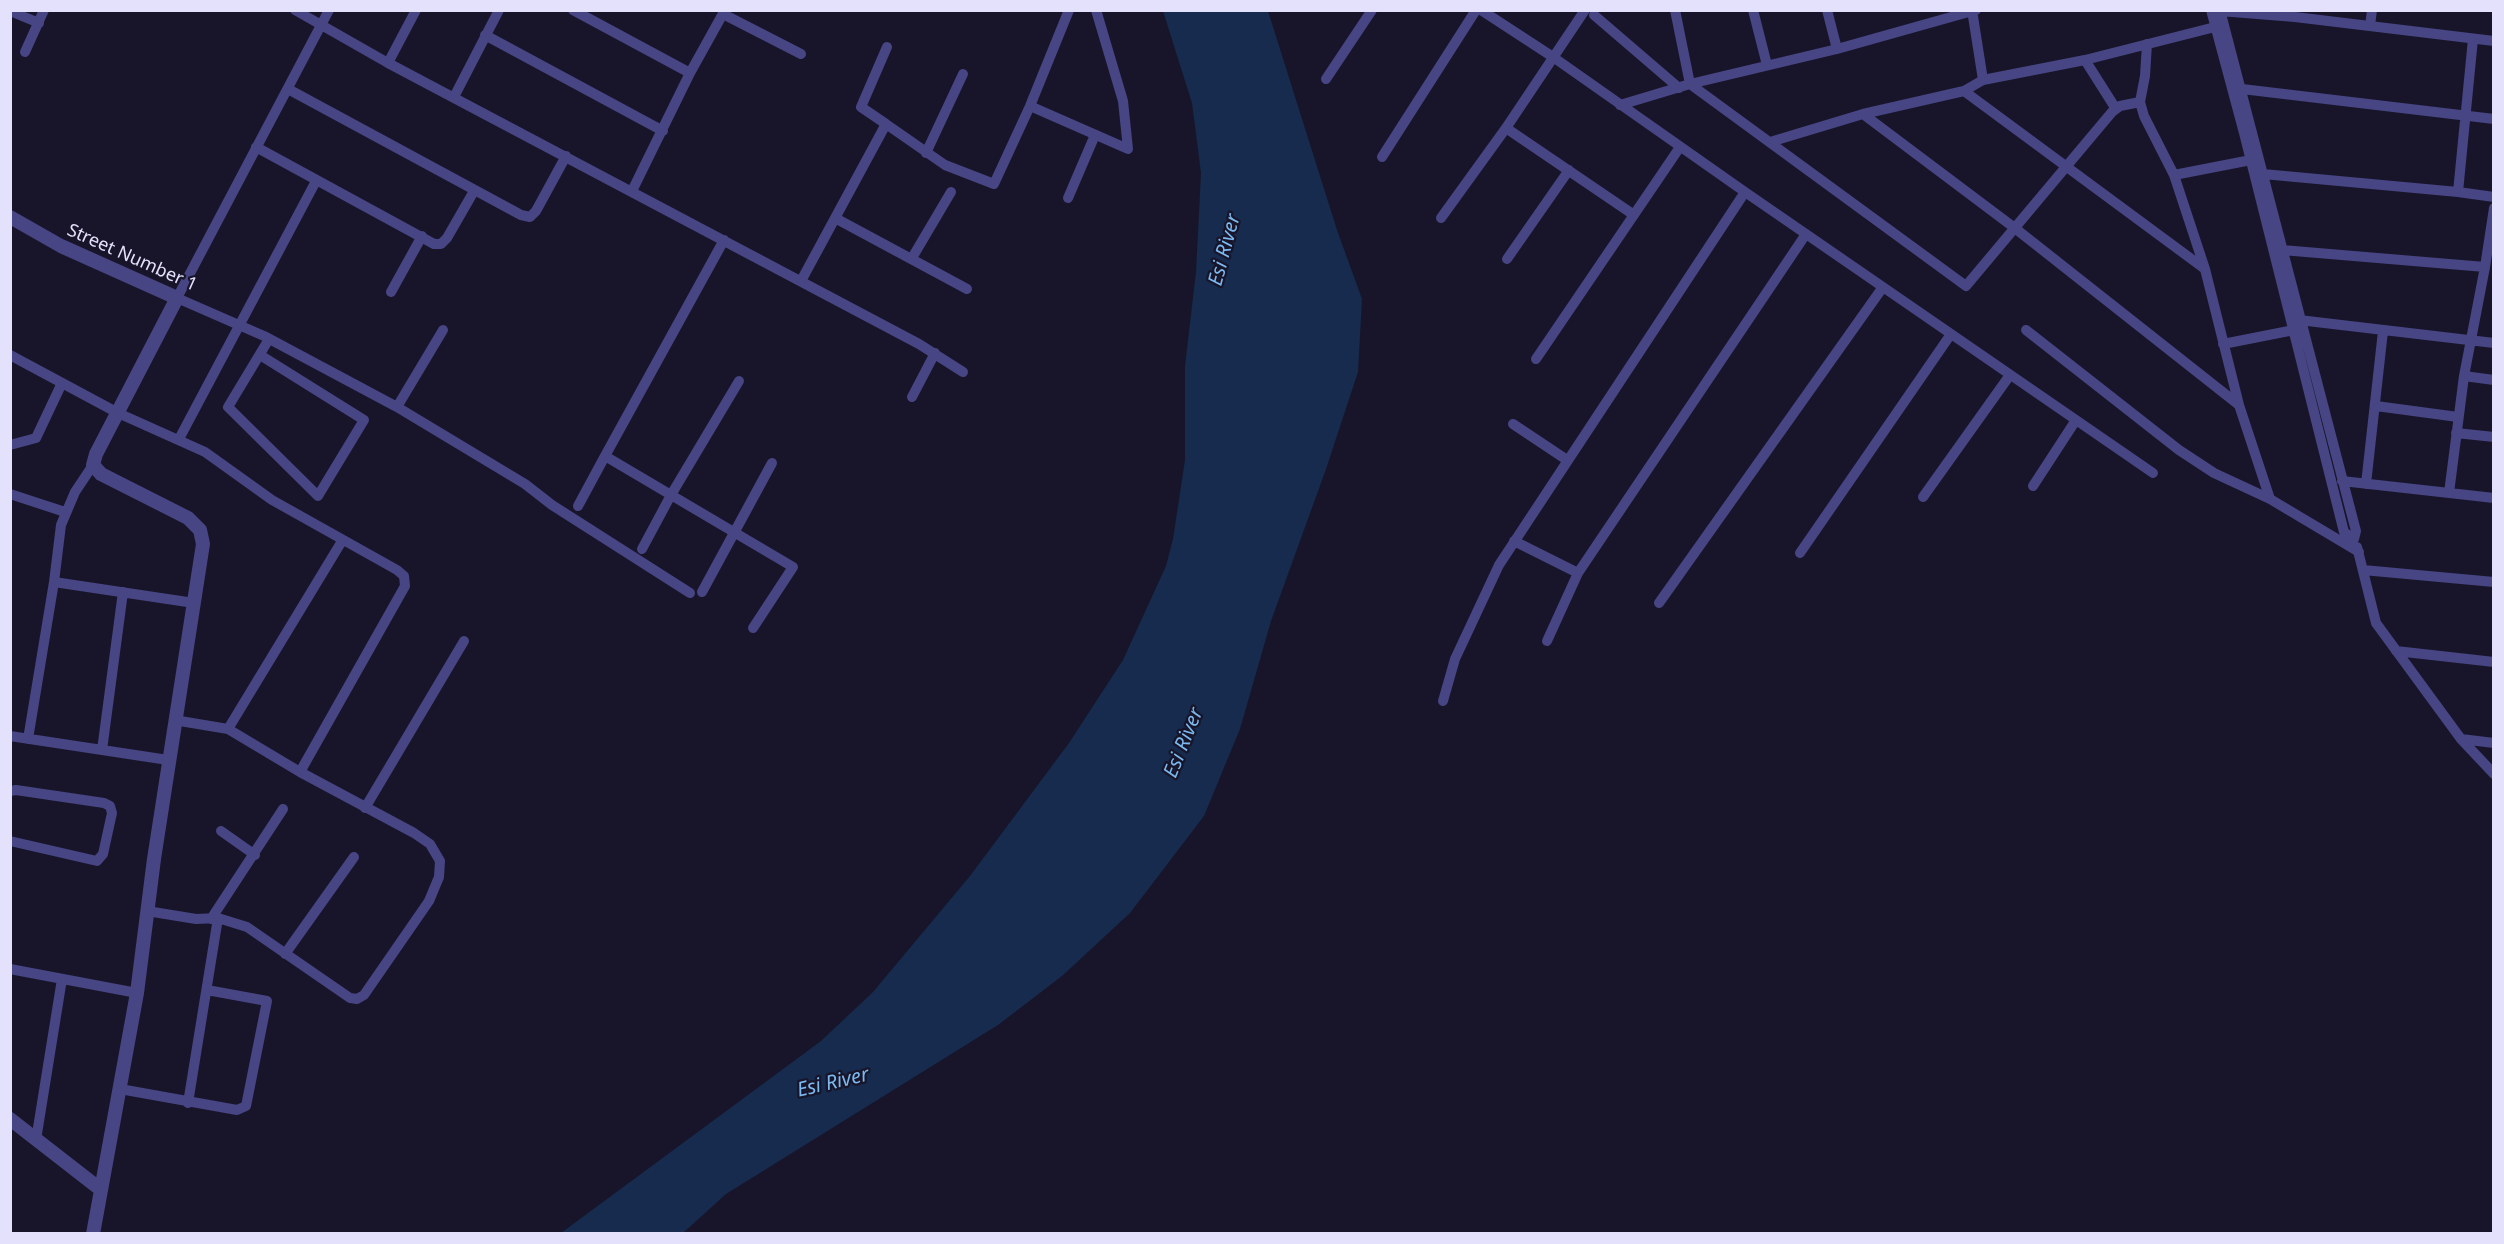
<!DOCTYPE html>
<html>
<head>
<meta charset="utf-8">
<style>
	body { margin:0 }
	#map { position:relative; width:2504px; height:1244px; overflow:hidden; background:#18152a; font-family:"Noto Sans",sans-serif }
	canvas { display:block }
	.frame { position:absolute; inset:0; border:12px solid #e4e1fc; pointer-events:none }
</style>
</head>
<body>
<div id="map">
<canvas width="2504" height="1244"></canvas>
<div class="frame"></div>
</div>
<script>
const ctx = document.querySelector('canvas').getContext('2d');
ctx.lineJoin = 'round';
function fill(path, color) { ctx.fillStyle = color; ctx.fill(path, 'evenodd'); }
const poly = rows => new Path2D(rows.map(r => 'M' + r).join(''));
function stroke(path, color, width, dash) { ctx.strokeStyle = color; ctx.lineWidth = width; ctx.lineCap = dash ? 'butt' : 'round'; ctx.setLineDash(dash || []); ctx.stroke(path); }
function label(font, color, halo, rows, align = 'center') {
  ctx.font = font + ' "Noto Sans",sans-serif'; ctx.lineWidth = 4.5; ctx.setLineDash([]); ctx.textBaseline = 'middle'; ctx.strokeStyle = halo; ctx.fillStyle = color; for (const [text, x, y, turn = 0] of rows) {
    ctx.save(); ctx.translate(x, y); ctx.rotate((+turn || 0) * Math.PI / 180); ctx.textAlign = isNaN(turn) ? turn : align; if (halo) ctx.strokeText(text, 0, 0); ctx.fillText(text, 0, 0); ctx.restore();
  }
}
fill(poly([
	[1163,11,1268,11,1337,230,1362,299,1358,372,1325,472,1271,621,1240,729,1204,816,1130,913,1062,976,998,1025,726,1194,683,1233,561,1233,821,1041,873,992,970,876,1069,743,1123,660,1166,566,1173,539,1185,460,1185,366,1196,272,1201,173,1192,103]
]), '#162b4d');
stroke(poly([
	[295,10,388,63,919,344,963,372],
	[329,10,177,298,264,336,397,407,525,484,552,505,690,593],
	[573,10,690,73],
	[1481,10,1553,57,1745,192,2153,473],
	[1675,10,1690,84,1966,286,2112,112,2120,106,2140,102],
	[1753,10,1767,65],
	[1827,10,1837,49],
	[2211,10,2244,133,2344,532,2354,539,2356,531,2220,10],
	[10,11,39,23],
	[2220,11,2295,17,2494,41],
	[723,14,801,54],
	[1594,15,1679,88],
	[2370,26,2372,10],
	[485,35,663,131],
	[2473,39,2458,192,2494,197],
	[2147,44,2145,76,2140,102,2144,116,2174,175,2205,269,2239,405,2270,499],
	[25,52,44,10],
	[2085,60,2116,109],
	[388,63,416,10],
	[1326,79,1372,10],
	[1983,80,2085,60,2215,27],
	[288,89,521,215,530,217,536,211,566,156],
	[2242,89,2494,119],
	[1964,91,2205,269],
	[454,97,499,10],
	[1620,105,1690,84,1837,49,1976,10],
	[1030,106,1128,149,1123,101,1096,10],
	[1863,114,2016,229,2239,405],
	[886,124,861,107,887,47],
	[1506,128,1634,215],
	[1770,142,1863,114,1964,91,1983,80,1972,10],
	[256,147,434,244,441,244,447,238,474,191],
	[926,153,963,74],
	[1382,157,1476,10],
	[2263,174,2458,192],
	[2174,175,2251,160],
	[632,191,690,73,725,10],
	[1068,198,1095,135],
	[835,218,967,289],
	[1441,218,1506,128,1585,10],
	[724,240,605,456,793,567,753,628],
	[2282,250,2485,267,2494,208],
	[912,258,951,192],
	[1507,259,1569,170],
	[801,281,886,124,945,165,994,184,1030,106,1069,10],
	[391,292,422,236],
	[2299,320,2494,343],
	[2026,330,2179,450,2214,473,2270,499,2359,552],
	[2223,344,2294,330],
	[10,355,118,413,205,452,272,500,397,570,404,576,405,586,300,772],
	[260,355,364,420,318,496,228,407,269,339],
	[1536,359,1680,147],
	[2464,376,2494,380],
	[912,397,935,353],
	[2376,406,2458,417],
	[397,407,443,330],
	[1513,424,1567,460],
	[2456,433,2494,437],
	[179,439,316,181],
	[10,445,36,438,62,383],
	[2342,481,2494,498],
	[2366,484,2383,331],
	[2033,486,2076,420],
	[2449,493,2464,376,2485,267],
	[10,494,65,512],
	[1923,497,2010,375],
	[578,506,605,456],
	[1514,541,1578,573],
	[2357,547,2376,623,2461,739,2494,774],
	[642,549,671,495,739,381],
	[1800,553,1951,334],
	[2363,570,2494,582],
	[54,582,194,603],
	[702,592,772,463],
	[1659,603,1883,287],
	[1547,641,1578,573,1806,234],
	[2396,651,2494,662],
	[1443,701,1455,659,1499,565,1745,192],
	[228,729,342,541],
	[10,736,168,760],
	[28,739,54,582,61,525,75,492,93,465],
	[2461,739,2494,743],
	[102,750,123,592],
	[10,791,16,790,104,803,110,806,112,813,103,854,97,861,10,841],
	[365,808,464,641],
	[221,831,255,855],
	[147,911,196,919,218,918,247,927,350,998,357,999,364,995,429,901,439,877,440,861,430,844,414,833,300,772,228,729,174,720],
	[211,919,283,809],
	[285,954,354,857],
	[10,969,137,993],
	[120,1089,237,1110,246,1106,267,1001,207,990],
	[188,1103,218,918],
	[36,1140,62,979]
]), '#474584', 10);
stroke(poly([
	[10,217,61,246,177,298,96,454,93,465,101,474,188,518,200,530,203,544,154,859,137,993,93,1234],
	[10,1119,100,1189]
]), '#474584', 14);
label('18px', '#e4e1fc', '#18152a', [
	["Street Number 1",132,258,24]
]);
label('italic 20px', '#7bbaf0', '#18152a', [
	["Esi River",1225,250,-75],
	["Esi River",1184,743,-68],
	["Esi River",833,1083,-13]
]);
</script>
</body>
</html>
